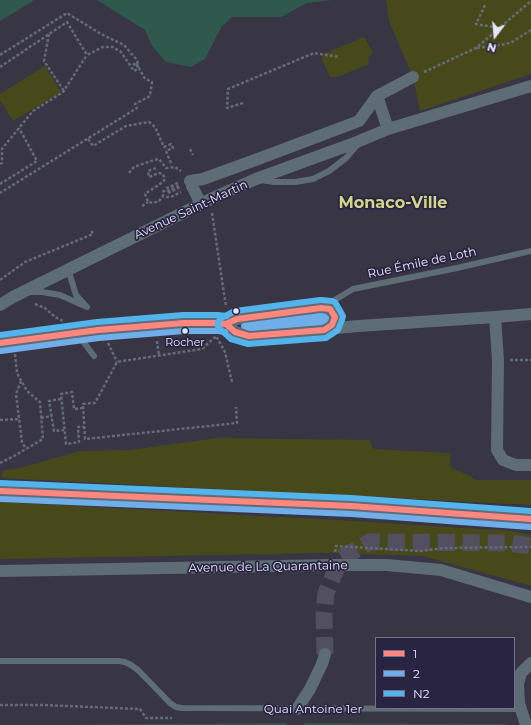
<!DOCTYPE html>
<html>
<head>
<meta charset="utf-8">
<style>
	body { margin:0 }
	#map { position:relative; width:531px; height:725px; overflow:hidden; background:#383545; font-family:Montserrat,sans-serif }
	canvas { display:block }
	.legend { position:absolute; left:375px; top:637px; width:140px; height:72px; box-sizing:border-box; background:#292441; border:1px solid #75718b; margin:0; padding:5px 7px; list-style:none; font-size:12px; color:#e7e5f9 }
	.legend li { display:flex; align-items:center; gap:8px; height:20px }
	.legend b { width:20px; border:1px solid #75718b }
	.north { position:absolute; left:475px; top:16px; width:40px; height:40px; -webkit-text-stroke:3px #292441; paint-order:stroke; rotate:196deg; font-size:11px; font-weight:700; line-height:16px; text-align:center; color:#e7e5f9 }
	.north::after { content:''; display:block; margin:auto; width:14px; height:18px; background:#e7e5f9; clip-path:polygon(50% 0,100% 100%,50% 72%,0 100%) }
</style>
</head>
<body>
<div id="map">
<canvas width="531" height="725"></canvas>
<ul class="legend">
<li><b style="height:5px;background:#ff8780"></b>1</li>
<li><b style="height:5px;background:#70aeea"></b>2</li>
<li><b style="height:5px;background:#53b4eb"></b>N2</li>
</ul>
<div class="north">N</div>
</div>
<script>
const ctx = document.querySelector('canvas').getContext('2d');
ctx.lineJoin = 'round';
function fill(path, color) { ctx.fillStyle = color; ctx.fill(path, 'evenodd'); }
const poly = rows => new Path2D(rows.map(r => 'M' + r).join(''));
function stroke(path, color, width, dash) { ctx.strokeStyle = color; ctx.lineWidth = width; ctx.lineCap = dash ? 'butt' : 'round'; ctx.setLineDash(dash || []); ctx.stroke(path); }
function label(font, color, halo, rows, align = 'center') {
  ctx.font = font + ' Montserrat,sans-serif'; ctx.lineWidth = 3.5; ctx.setLineDash([]); ctx.textBaseline = 'middle'; ctx.strokeStyle = halo; ctx.fillStyle = color; for (const [text, x, y, turn = 0] of rows) {
    ctx.save(); ctx.translate(x, y); ctx.rotate((+turn || 0) * Math.PI / 180); ctx.textAlign = isNaN(turn) ? turn : align; if (halo) ctx.strokeText(text, 0, 0); ctx.fillText(text, 0, 0); ctx.restore();
  }
}
fill(poly([
	[386,0,531,0,531,74,420,111,413,77,389,21],
	[364,37,373,53,368,58,369,64,337,77,330,77,322,60,323,54],
	[45,66,61,92,13,121,0,100,0,94],
	[218,438,370,440,373,449,450,453,451,468,466,474,476,480,531,480,531,505,1,478,4,470,20,468,80,451,130,450],
	[0,502,337,520,512,531,531,535,531,586,423,556,323,553,0,559]
]), '#48491b');
fill(poly([
	[0,0,35,0,0,21],
	[97,0,332,0,307,3,281,17,232,17,222,26,205,59,191,67,166,62,152,46,145,30],
	[287,723,287,725,56,725,150,724],
	[304,723,506,724,506,725,305,725]
]), '#2e594c');
stroke(poly([
	[325,654,324,613,326,593,341,558,370,542,509,543,531,546]
]), '#524f60', 17, [17, 8]);
stroke(poly([
	[485,5,476,24,499,28],
	[49,34,44,61,64,91],
	[477,48,506,44,512,42,531,30],
	[0,55,67,13,101,34,124,45,136,59,139,65,136,67,134,64,136,63],
	[0,67,67,22,87,55,103,47,113,47,121,52,134,71,139,68,145,79,148,80,152,82,150,96,135,104,137,108,0,193],
	[424,72,476,48,531,1],
	[243,103,227,108,228,89,314,53,339,57],
	[88,139,93,146,126,126,149,122,155,127,164,147,171,144,173,148,166,151,171,163],
	[190,149,193,155],
	[0,164,2,163,2,149,19,128,33,111,63,92,87,55],
	[156,168,148,171,149,177,159,173,163,174,165,179,163,182,145,194,148,202,153,203,159,201,163,196],
	[129,173,134,167,154,160,159,159,166,168,175,167,181,171],
	[178,183,167,188,163,192,163,196,167,197,171,197,181,192],
	[0,184,37,161,19,128],
	[167,191,179,186],
	[168,193,180,187],
	[142,206,148,202],
	[212,213,226,307],
	[0,280,25,262,93,234,91,230],
	[35,304,45,308,55,317,63,321],
	[157,341,159,356],
	[108,343,117,362],
	[510,360,531,360],
	[21,381,16,394,22,442,26,449],
	[232,382,225,352,216,336,202,349,117,362,95,403,83,404,85,439,237,423,236,407],
	[61,399,49,401,54,431,64,430],
	[83,408,74,409,72,392,61,394,66,444,79,442,78,427,84,427],
	[41,418,52,416],
	[0,420,19,419],
	[0,463,14,456,43,439,40,402,27,391,17,373,15,354],
	[335,552,336,546,420,551,445,548,531,547],
	[0,705,42,705,140,709,146,718,172,718]
]), '#636b75', 2.5, [3, 2]);
stroke(poly([
	[261,180,274,182,295,182,313,179,329,171,346,158,358,144],
	[68,269,76,295,86,306],
	[31,292,42,292,60,295,87,307],
	[323,307,353,289,457,268,531,251],
	[79,332,82,340,94,356],
	[0,661,119,661,125,662,131,665,138,670,170,703,176,707,182,708,520,709]
]), '#5e6c76', 6);
stroke(poly([
	[377,96,388,129],
	[190,181,203,179,258,159,359,121,377,96,413,77],
	[192,181,192,186,198,198],
	[0,305,13,297,215,197,256,179,352,144,388,129,531,86],
	[495,317,498,360,497,450,503,460,516,465,531,465],
	[226,324,235,332,249,336,265,335,358,326,495,317,531,314],
	[226,324,237,319,321,308,330,309,335,317,332,325,324,330],
	[0,343,98,330,184,323,218,323,226,324],
	[0,491,351,506,531,519],
	[0,571,334,565,387,565,441,570,531,597],
	[297,709,310,689,322,664,325,654],
	[526,725,519,703,518,684,521,673,531,663]
]), '#5e6c76', 12);
stroke(poly([
	[136,63,139,68]
]), '#636b75', 2.5, [3, 2]);
stroke(poly([
	[321,308,330,309,335,317,332,325,324,330,249,336,235,332,226,324,237,319,321,308],
	[0,343,98,330,184,323,218,323,226,324],
	[0,491,351,506,531,519]
]), '#ff8780', 6);
stroke(poly([
	[321,316,325,317,326,318,325,320,321,322,250,328,244,326,321,316],
	[1,351,99,338,184,331,218,331,225,332],
	[0,499,351,514,530,527]
]), '#70aeea', 6);
stroke(poly([
	[320,300,235,311,221,318,218,322,218,326,220,329,231,339,248,344,326,338,338,330,342,320,343,316,335,302,332,301,322,300],
	[0,335,97,322,183,315,218,315,227,316],
	[0,483,351,498,531,511]
]), '#53b4eb', 6);
for (const [x, y, r, color] of [
	[236,311,3.5,"#e7e5f9"],
	[185,331,3.5,"#e7e5f9"]
]) { const dot = new Path2D(); dot.arc(x, y, r, 0, 2 * Math.PI); ctx.fillStyle = color; ctx.fill(dot); stroke(dot, '#292441', 1.5); }
label('11px', '#e7e5f9', '#292441', [
	["Rocher",185,343]
]);
label('12px', '#e7e5f9', '#292441', [
	["Avenue Saint-Martin",191,210,-25],
	["Rue Émile de Loth",422,263,-12],
	["Avenue de La Quarantaine",268,567,-1],
	["Quai Antoine 1er",313,709]
]);
label('bold 16px', '#d2d688', '#292441', [
	["Monaco-Ville",393,203]
]);
</script>
</body>
</html>
